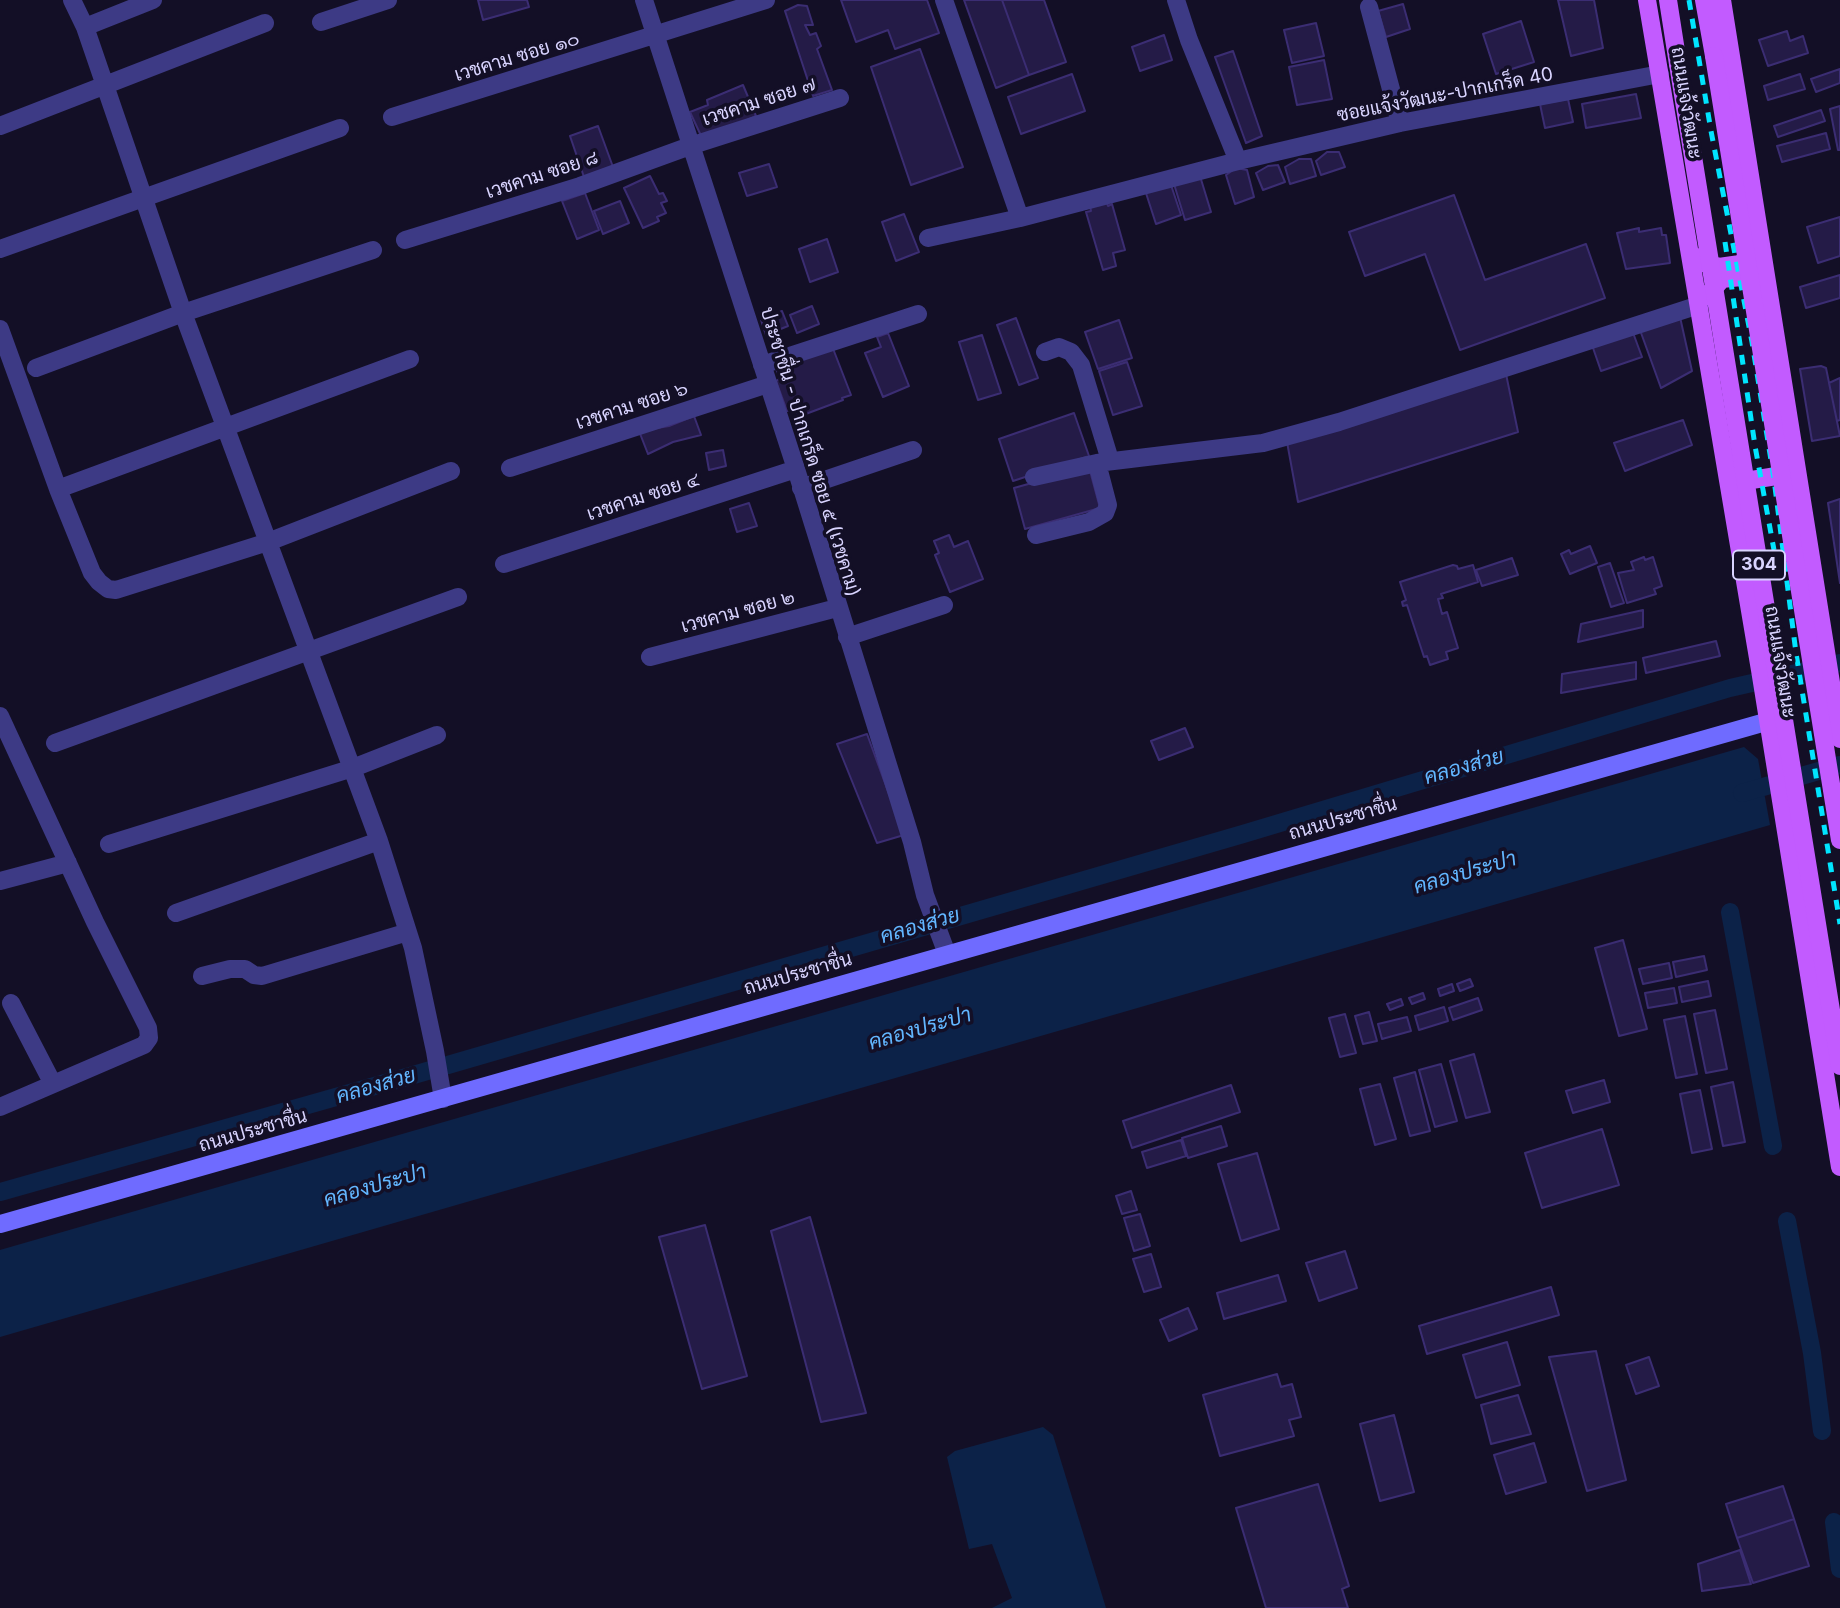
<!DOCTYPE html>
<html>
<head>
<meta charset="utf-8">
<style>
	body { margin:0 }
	canvas { display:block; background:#130f26 }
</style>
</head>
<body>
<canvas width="1840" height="1608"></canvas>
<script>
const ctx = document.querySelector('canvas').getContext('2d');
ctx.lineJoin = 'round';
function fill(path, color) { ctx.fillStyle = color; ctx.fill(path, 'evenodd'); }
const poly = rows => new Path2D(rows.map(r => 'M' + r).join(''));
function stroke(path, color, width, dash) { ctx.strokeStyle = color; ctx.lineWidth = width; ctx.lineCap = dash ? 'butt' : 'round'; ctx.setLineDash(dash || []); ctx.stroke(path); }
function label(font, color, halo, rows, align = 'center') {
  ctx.font = font + ' Inter,Sarabun,sans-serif'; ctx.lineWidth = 7; ctx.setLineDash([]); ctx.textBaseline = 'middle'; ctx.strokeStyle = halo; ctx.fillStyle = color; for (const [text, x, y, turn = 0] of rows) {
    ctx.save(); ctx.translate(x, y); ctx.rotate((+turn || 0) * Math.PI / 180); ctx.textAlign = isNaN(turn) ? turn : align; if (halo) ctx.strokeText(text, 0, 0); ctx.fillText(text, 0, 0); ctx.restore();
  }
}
fill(poly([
	[1744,747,1758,759,1770,825,0,1337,0,1250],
	[1043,1427,1053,1435,1106,1608,992,1608,1012,1598,992,1544,969,1549,947,1457,955,1451]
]), '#0c2248');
stroke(poly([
	[1742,793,1840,765],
	[1730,912,1773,1146],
	[0,1192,410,1076,1243,834,1730,688,1840,663],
	[1787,1221,1812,1353,1822,1431],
	[1834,1522,1840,1569]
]), '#0c2248', 18);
const building = poly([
	[478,0,527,0,529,7,483,20,478,0],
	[841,0,927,0,939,33,895,49,888,30,856,42,841,0],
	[964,0,1002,0,1029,75,996,88,964,0],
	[1002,0,1044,0,1066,62,1029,75,1002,0],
	[1558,0,1594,0,1603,48,1571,56,1558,0],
	[1403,4,1410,29,1386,37,1378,11,1403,4],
	[798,5,807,6,813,25,805,25,810,35,816,33,821,46,817,49,832,90,813,96,785,11,798,5],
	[1521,21,1534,62,1496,74,1483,34,1521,21],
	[1316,23,1324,56,1292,63,1284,30,1316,23],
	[1787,31,1790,41,1803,36,1808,53,1768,66,1759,40,1787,31],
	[1164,35,1172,60,1140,71,1132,47,1164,35],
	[920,49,963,167,911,185,871,67,920,49],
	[1233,51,1262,136,1246,143,1215,57,1233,51],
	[1324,60,1332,99,1297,105,1289,67,1324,60],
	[1840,69,1840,83,1816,92,1811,79,1840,69],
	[1072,74,1085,111,1021,134,1008,97,1072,74],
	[1800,74,1805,89,1768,100,1764,86,1800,74],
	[743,85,756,116,703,140,690,112,708,105,707,100,743,85],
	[1636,94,1641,118,1586,128,1582,104,1636,94],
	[1568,99,1573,122,1545,128,1540,104,1568,99],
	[1840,106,1840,150,1838,150,1830,109,1840,106],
	[1821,110,1825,121,1778,137,1774,126,1821,110],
	[598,126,613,167,584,177,570,136,598,126],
	[1826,133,1830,149,1782,162,1777,146,1826,133],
	[1327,152,1339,152,1345,167,1321,175,1316,161,1327,152],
	[1299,159,1311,159,1316,176,1290,184,1285,167,1299,159],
	[769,164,777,187,747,196,739,173,769,164],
	[1278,165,1285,182,1263,190,1256,173,1268,166,1278,165],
	[1236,168,1247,170,1254,197,1235,204,1226,175,1236,168],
	[650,176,659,194,663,193,667,201,661,203,666,213,657,217,659,221,643,228,624,188,650,176],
	[1200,176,1211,212,1185,220,1174,184,1200,176],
	[1170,182,1181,215,1156,224,1145,190,1170,182],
	[585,193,599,230,577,239,562,201,585,193],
	[1454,195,1485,280,1586,244,1605,298,1460,350,1425,254,1365,276,1349,232,1454,195],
	[620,201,629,223,603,234,594,211,620,201],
	[1106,201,1108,206,1112,204,1125,250,1113,253,1116,266,1103,270,1086,212,1091,211,1090,206,1106,201],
	[904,214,919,252,896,261,882,222,904,214],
	[1840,217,1840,256,1818,263,1807,227,1840,217],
	[1639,228,1639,232,1661,228,1662,235,1666,235,1670,263,1626,269,1617,233,1639,228],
	[827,239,838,272,810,282,799,249,827,239],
	[1840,275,1840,298,1806,308,1800,287,1840,275],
	[812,306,819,324,797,333,790,315,812,306],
	[782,311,788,326,766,335,761,320,782,311],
	[1680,317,1692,371,1661,388,1640,330,1680,317],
	[1016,318,1038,378,1019,385,997,325,1016,318],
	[1119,320,1132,358,1098,369,1085,332,1119,320],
	[1632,330,1642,357,1601,371,1592,345,1632,330],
	[888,333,909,386,883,397,865,353,881,347,877,337,888,333],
	[982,335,1001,393,978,400,959,342,982,335],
	[832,346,851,395,842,398,843,400,803,415,801,411,796,413,794,408,787,411,776,381,780,379,775,366,832,346],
	[1127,362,1142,406,1113,415,1099,371,1127,362],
	[1821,366,1826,368,1840,436,1812,441,1800,369,1821,366],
	[1506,374,1518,432,1298,502,1287,442,1506,374],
	[1840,378,1840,420,1837,421,1829,383,1840,378],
	[1074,413,1089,456,1013,481,999,439,1074,413],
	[694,416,701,435,673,442,648,454,639,431,669,426,694,416],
	[1683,420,1692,445,1625,471,1614,443,1683,420],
	[723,450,726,466,709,470,706,453,723,450],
	[1089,467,1100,508,1025,529,1014,488,1089,467],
	[1840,499,1840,583,1828,503,1840,499],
	[749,503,757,526,737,532,730,509,749,503],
	[949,535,954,547,968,541,983,579,950,592,935,555,939,553,934,541,949,535],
	[1590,546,1597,563,1570,574,1561,554,1569,550,1571,554,1590,546],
	[1644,557,1645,560,1653,557,1662,586,1654,589,1656,594,1627,603,1618,573,1634,570,1631,562,1644,557],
	[1512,558,1518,575,1482,586,1476,570,1512,558],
	[1610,563,1624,603,1611,607,1598,567,1610,563],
	[1453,565,1457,566,1458,569,1473,565,1478,582,1441,594,1443,598,1438,599,1442,614,1447,612,1458,648,1446,652,1448,659,1430,665,1427,656,1424,657,1407,605,1403,606,1402,602,1406,600,1400,582,1453,565],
	[1643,610,1643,627,1578,642,1581,624,1643,610],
	[1716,641,1720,656,1646,673,1643,658,1716,641],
	[1636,662,1636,679,1561,693,1562,674,1636,662],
	[1185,728,1193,747,1159,760,1151,741,1185,728],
	[867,734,904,835,877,843,837,744,867,734],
	[1623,940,1647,1029,1619,1036,1595,948,1623,940],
	[1704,956,1707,970,1676,977,1673,962,1704,956],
	[1669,963,1672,978,1643,984,1639,969,1669,963],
	[1470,979,1473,986,1460,991,1457,984,1470,979],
	[1708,981,1711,996,1682,1002,1679,987,1708,981],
	[1452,984,1454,991,1440,996,1438,989,1452,984],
	[1674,988,1677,1003,1648,1008,1645,993,1674,988],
	[1423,993,1425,999,1412,1004,1409,998,1423,993],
	[1478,998,1482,1010,1453,1020,1449,1008,1478,998],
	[1401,999,1403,1005,1390,1010,1387,1004,1401,999],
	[1444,1007,1448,1021,1419,1030,1415,1016,1444,1007],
	[1715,1010,1727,1069,1706,1073,1694,1014,1715,1010],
	[1369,1012,1377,1041,1363,1044,1355,1016,1369,1012],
	[1345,1014,1356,1053,1340,1057,1329,1018,1345,1014],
	[1685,1016,1697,1074,1676,1078,1664,1020,1685,1016],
	[1407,1017,1411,1031,1382,1039,1378,1024,1407,1017],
	[1474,1054,1490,1112,1466,1118,1450,1061,1474,1054],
	[1441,1064,1457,1121,1435,1127,1419,1070,1441,1064],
	[1415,1072,1430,1131,1410,1136,1394,1078,1415,1072],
	[1604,1080,1610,1102,1573,1113,1566,1091,1604,1080],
	[1733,1082,1745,1142,1723,1146,1711,1087,1733,1082],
	[1380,1084,1396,1139,1375,1145,1360,1089,1380,1084],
	[1231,1085,1240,1112,1132,1148,1123,1121,1231,1085],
	[1700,1090,1712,1149,1692,1153,1680,1094,1700,1090],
	[1221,1126,1227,1146,1188,1158,1182,1138,1221,1126],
	[1602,1129,1619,1185,1542,1208,1525,1153,1602,1129],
	[1181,1140,1186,1156,1147,1168,1142,1152,1181,1140],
	[1257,1153,1279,1229,1241,1241,1218,1164,1257,1153],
	[1131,1191,1137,1210,1122,1214,1116,1196,1131,1191],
	[1140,1214,1150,1246,1134,1251,1124,1218,1140,1214],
	[810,1217,866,1413,821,1422,771,1231,810,1217],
	[705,1225,747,1376,702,1389,659,1237,705,1225],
	[1345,1251,1357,1288,1319,1301,1306,1263,1345,1251],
	[1151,1254,1161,1287,1144,1292,1133,1259,1151,1254],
	[1278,1275,1286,1301,1224,1319,1217,1293,1278,1275],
	[1551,1287,1559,1315,1427,1354,1419,1326,1551,1287],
	[1188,1308,1197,1329,1169,1341,1160,1320,1188,1308],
	[1507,1342,1520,1385,1476,1398,1463,1355,1507,1342],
	[1596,1351,1626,1480,1587,1491,1549,1357,1596,1351],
	[1649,1357,1659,1386,1636,1394,1626,1365,1649,1357],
	[1277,1374,1281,1387,1292,1384,1301,1417,1289,1420,1294,1436,1220,1456,1203,1395,1277,1374],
	[1518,1395,1531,1434,1491,1444,1481,1405,1518,1395],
	[1394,1415,1414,1492,1380,1501,1360,1424,1394,1415],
	[1534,1443,1546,1482,1506,1494,1494,1455,1534,1443],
	[1318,1484,1349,1586,1342,1589,1348,1608,1266,1608,1236,1508,1318,1484],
	[1783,1486,1794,1519,1737,1538,1726,1504,1783,1486],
	[1794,1519,1809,1566,1753,1583,1737,1538,1794,1519],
	[1740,1550,1751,1584,1702,1591,1698,1564,1740,1550]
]);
fill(building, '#241b47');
stroke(building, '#3b2d73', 2);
stroke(poly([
	[72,0,85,27,183,313,379,841,413,948,435,1051,443,1099],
	[644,0,796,469,912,842,925,895,947,954],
	[944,0,1020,218,1238,161,1400,123,1660,74],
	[1176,0,1189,40,1238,161],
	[1369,7,1400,123],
	[321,22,388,0],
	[85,27,153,0],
	[392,117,766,0],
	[0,126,265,23],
	[928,238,1020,218],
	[405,240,580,186,690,146,840,98],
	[0,249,340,128],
	[0,329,58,489,92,573,99,582,108,589,116,590,268,542,451,471],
	[1045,352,1059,347,1071,352,1081,365,1110,460],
	[762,365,918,314],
	[36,368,183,313,373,250],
	[510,468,768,384],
	[1034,477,1097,463],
	[801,488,913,450],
	[58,489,410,359],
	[1036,535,1089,522,1105,513,1108,505,1097,463,1263,443,1339,422,1699,305],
	[504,564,796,469],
	[847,637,944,605],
	[650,657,837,608],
	[0,716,95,922,148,1028,149,1038,144,1045,0,1107],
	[55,743,458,597],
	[109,844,353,768,437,735],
	[0,881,68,863],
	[176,913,379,841],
	[202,976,230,969,245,969,254,975,262,976,408,932],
	[11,1003,53,1084]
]), '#3d3a85', 18);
stroke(poly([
	[0,1224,1769,721]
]), '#6f6bff', 18);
stroke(poly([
	[1647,0,1760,670,1840,1167],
	[1668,0,1678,64],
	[1704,0,1714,56],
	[1722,0,1840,739],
	[1700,257,1704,263,1719,267,1740,264,1755,251],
	[1707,296,1722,279,1741,277,1760,286],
	[1733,483,1795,473]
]), '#c25bff', 18);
stroke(poly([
	[1689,0,1711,131,1752,342,1774,479,1796,653,1840,924],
	[1725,242,1755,446,1774,550]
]), '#00e5ff', 5, [10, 9]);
stroke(poly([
	[1714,56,1840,840],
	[1678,64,1840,1066]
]), '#c25bff', 18);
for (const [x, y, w] of [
	[1759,565,52]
]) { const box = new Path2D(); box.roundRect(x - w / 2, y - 14.5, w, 29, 5); ctx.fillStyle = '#130f26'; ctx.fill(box); stroke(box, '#d9d4ff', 2); }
label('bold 18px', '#d9d4ff', null, [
	["304",1759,565]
]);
label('19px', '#d9d4ff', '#130f26', [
	["เวชคาม ซอย ๑๐",517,57,-17],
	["ซอยแจ้งวัฒนะ-ปากเกร็ด 40",1445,95,-11],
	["เวชคาม ซอย ๗",759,102,-18],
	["ถนนแจ้งวัฒนะ",1686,103,81],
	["เวชคาม ซอย ๘",542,175,-18],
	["เวชคาม ซอย ๖",632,406,-18],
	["ประชาชื่น - ปากเกร็ด ซอย ๕ (เวชคาม)",810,452,73],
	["เวชคาม ซอย ๔",643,497,-18],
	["เวชคาม ซอย ๒",738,612,-15],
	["ถนนแจ้งวัฒนะ",1780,662,81],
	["ถนนประชาชื่น",1343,819,-16],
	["ถนนประชาชื่น",798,974,-16],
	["ถนนประชาชื่น",253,1131,-16]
]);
label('italic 21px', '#62b6ff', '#130f26', [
	["คลองส่วย",1464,767,-16],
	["คลองประปา",1465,873,-16],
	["คลองส่วย",920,926,-16],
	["คลองประปา",920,1029,-16],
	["คลองส่วย",376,1086,-16],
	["คลองประปา",375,1186,-16]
]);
</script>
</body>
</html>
